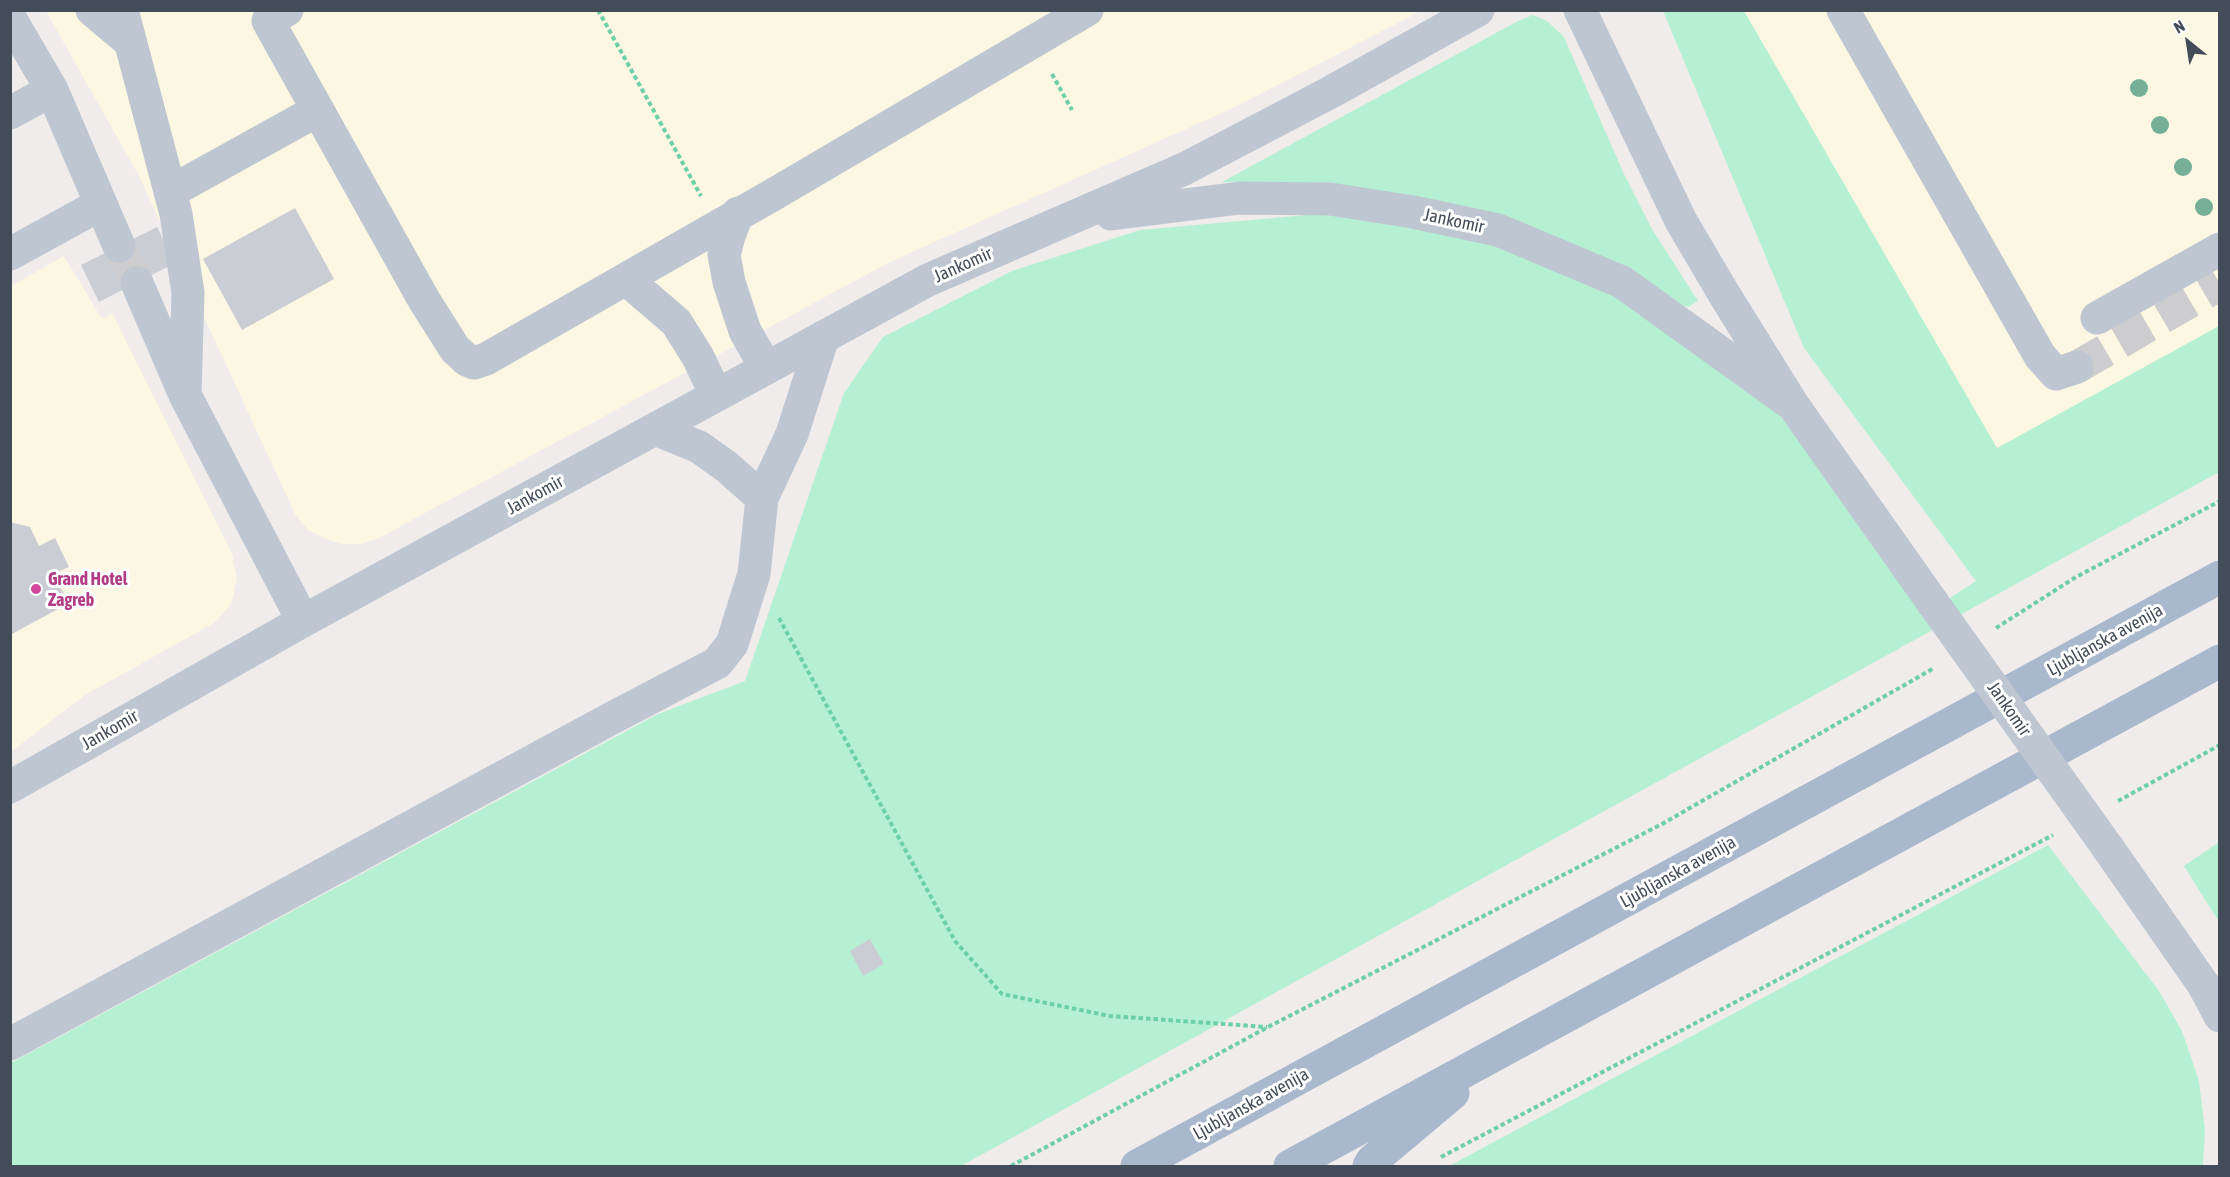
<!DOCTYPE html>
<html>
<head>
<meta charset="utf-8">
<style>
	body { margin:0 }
	#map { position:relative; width:2230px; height:1177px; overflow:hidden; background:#efeceb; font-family:"Asap Condensed",sans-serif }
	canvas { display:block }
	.frame { position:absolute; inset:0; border:12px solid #434d5a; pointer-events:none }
	.north { position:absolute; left:2158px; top:12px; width:60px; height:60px; -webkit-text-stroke:4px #fff; paint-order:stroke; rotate:330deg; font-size:16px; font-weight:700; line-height:24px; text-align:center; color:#434d5a }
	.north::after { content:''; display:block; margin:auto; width:21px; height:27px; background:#434d5a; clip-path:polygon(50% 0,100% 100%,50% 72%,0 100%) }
</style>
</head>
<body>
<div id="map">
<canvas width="2230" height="1177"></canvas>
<div class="frame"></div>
<div class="north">N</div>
</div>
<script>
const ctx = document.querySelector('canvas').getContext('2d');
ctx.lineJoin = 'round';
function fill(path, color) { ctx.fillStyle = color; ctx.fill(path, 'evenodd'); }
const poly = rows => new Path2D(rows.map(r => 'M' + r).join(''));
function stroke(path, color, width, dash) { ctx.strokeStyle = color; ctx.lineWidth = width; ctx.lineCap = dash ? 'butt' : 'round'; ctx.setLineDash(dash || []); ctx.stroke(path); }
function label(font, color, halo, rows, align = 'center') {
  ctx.font = font + ' "Asap Condensed",sans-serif'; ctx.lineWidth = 6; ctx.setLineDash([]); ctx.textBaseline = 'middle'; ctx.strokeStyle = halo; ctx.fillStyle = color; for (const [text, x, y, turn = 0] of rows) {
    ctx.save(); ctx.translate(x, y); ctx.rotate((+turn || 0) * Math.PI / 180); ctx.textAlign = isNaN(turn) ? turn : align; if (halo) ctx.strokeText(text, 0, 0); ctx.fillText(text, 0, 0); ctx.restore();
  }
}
fill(poly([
	[46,11,1421,11,1235,107,890,262,377,539,361,544,341,544,324,538,308,530,295,514,139,176],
	[1744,11,2219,11,2219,326,1997,449],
	[64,256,102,319,112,313,232,554,237,578,231,604,214,623,85,695,11,752,11,286]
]), '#fcf7e2');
fill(poly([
	[1663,11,1744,11,1997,448,2219,326,2219,472,961,1166,11,1166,11,1063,658,714,745,681,844,393,883,337,1012,271,1140,230,1329,213,1488,239,1615,290,1788,421,1927,613,1976,581,1804,348],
	[1533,15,1547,21,1564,37,1623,172,1652,229,1698,301,1688,307,1670,303,1592,255,1295,183,1222,182,1518,21],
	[2219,842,2219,922,2184,866],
	[2048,845,2159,991,2182,1031,2199,1081,2205,1130,2203,1166,1449,1166]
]), '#b6f0d2');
fill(poly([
	[295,208,334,279,242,330,203,259],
	[157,227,175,263,99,302,81,265],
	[10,522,30,527,39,546,55,538,69,567,53,574,69,603,10,635],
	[870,939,884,964,863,976,850,951]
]), '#cacdd4');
stroke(poly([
	[119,246,137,283],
	[2077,367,2220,284]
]), '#cdccce', 33, [33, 16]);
stroke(poly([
	[598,10,701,196],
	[1052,74,1072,110],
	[779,618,955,941,1002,994,1110,1016,1267,1027],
	[1996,628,2076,577,2220,501],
	[2118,801,2220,745],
	[1441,1157,2053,835],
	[1011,1166,1268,1027,1662,824,1934,668]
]), '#6dcfa8', 4, [4.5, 3]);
stroke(poly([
	[92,10,130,42],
	[122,10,176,214,188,293,185,395],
	[287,10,268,21,424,300,455,349,467,360,474,363,486,359,776,193,1087,10],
	[1580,10,1681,221,1724,294,1793,405,1933,603],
	[1843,10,2040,356,2056,374,2077,367],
	[10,18,52,90,119,246],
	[10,113,52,90],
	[170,192,318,110],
	[738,213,729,236,724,255,729,282,745,331,766,368],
	[1111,214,1240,198,1330,199,1413,212,1498,230,1622,282,1793,405],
	[10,254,101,204],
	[626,279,676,322,698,357,716,395],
	[137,283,185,395,303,621],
	[2097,318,2220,249],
	[655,429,699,447,727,467,762,498],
	[10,787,303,621,928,280,1184,169,1331,92,1478,10],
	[2108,848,2203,984,2220,1016],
	[10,1044,612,718,717,663,732,644,754,574,762,498,792,434,823,337]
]), '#bec6d2', 33);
stroke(poly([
	[1137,1166,2220,577],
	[1290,1166,2220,661],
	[1369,1166,1372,1161,1453,1093]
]), '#a9b8cd', 33);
stroke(poly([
	[1933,603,2108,848]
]), '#bec6d2', 33);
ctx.fillStyle = '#75af97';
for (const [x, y] of [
	[2139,88],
	[2160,125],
	[2183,167],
	[2204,207]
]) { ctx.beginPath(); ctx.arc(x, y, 9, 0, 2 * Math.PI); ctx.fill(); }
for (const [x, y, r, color] of [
	[36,589,6,"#d1479c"]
]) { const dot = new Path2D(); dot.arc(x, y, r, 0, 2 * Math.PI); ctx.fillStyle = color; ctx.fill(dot); stroke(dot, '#fff', 2); }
label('18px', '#434d5a', '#fff', [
	["Jankomir",1454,221,12],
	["Jankomir",963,265,-24],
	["Jankomir",535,495,-29],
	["Ljubljanska avenija",2105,640,-29],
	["Jankomir",2009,709,55],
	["Jankomir",110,730,-30],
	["Ljubljanska avenija",1678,872,-29],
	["Ljubljanska avenija",1251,1104,-29]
]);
label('bold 18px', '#b23c85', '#fff', [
	["Grand Hotel",48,579],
	["Zagreb",48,600]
], 'left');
</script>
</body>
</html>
